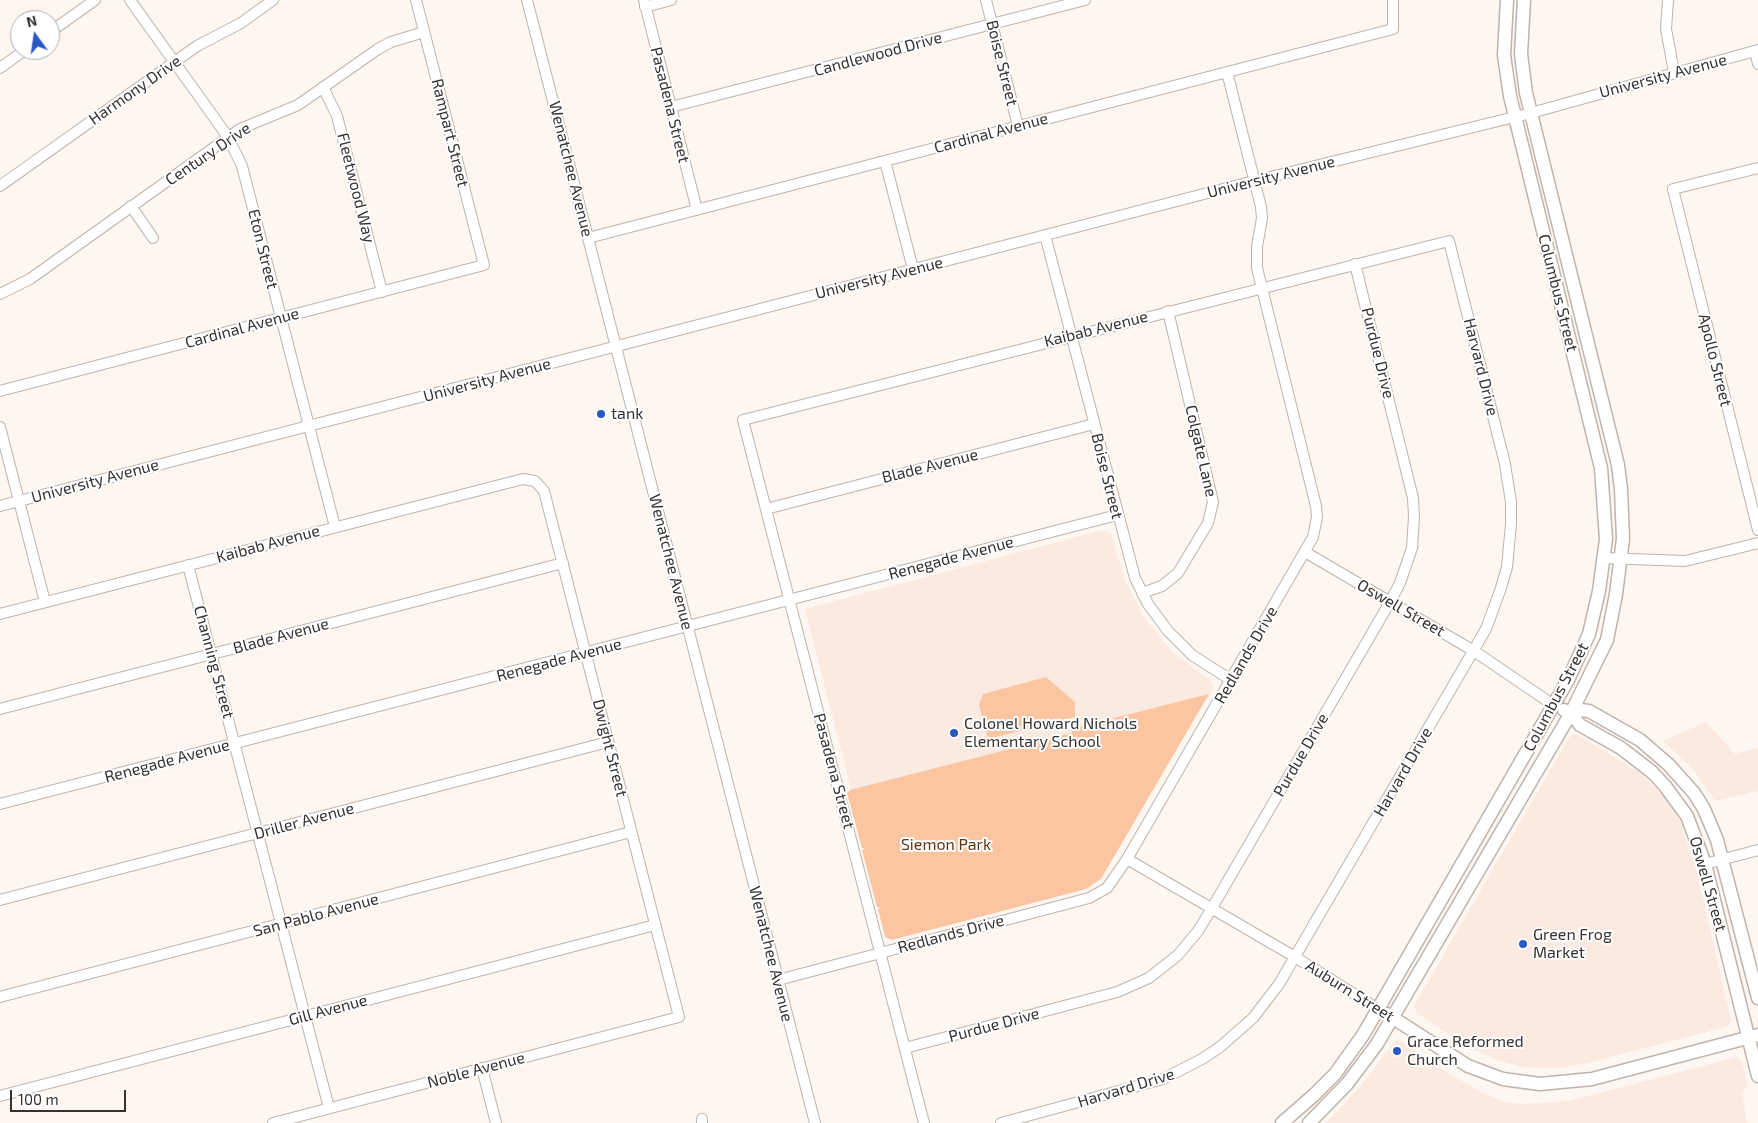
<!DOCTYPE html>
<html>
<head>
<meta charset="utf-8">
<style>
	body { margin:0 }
	#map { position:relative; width:1758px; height:1123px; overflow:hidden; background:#fef6f1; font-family:"Exo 2",sans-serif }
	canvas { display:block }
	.north { position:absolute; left:10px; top:10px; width:50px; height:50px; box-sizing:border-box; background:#fff; border:1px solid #afadac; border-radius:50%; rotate:346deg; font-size:14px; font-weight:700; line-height:20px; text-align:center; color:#363230 }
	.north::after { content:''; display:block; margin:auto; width:18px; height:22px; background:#2a57c6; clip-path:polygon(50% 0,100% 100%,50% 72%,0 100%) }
	.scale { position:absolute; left:10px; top:1090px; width:116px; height:22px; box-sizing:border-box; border:2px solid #363230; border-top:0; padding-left:6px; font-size:15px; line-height:18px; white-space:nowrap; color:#363230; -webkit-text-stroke:4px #fff; paint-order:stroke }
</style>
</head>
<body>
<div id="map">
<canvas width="1758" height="1123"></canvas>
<div class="north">N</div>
<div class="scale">100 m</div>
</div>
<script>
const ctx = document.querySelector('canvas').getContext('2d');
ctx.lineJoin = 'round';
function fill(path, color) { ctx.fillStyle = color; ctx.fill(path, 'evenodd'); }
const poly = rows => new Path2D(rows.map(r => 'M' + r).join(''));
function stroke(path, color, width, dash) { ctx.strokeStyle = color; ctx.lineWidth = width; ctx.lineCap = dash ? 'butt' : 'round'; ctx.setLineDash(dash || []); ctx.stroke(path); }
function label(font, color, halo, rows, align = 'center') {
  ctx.font = font + ' "Exo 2",sans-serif'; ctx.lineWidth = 4; ctx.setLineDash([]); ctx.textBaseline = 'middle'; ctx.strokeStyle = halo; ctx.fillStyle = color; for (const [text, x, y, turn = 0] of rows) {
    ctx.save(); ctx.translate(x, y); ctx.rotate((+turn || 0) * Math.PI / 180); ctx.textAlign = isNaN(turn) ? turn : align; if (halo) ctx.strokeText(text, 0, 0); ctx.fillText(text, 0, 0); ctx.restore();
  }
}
fill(poly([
	[1103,530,1111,534,1125,581,1143,616,1172,652,1211,681,1213,689,1208,698,888,934,805,609],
	[1706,722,1735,754,1758,748,1758,791,1715,801,1692,768,1663,741],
	[1576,734,1642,774,1667,800,1680,821,1696,868,1731,1020,1729,1026,1588,1063,1560,1068,1523,1067,1499,1061,1465,1046,1417,1013,1414,1006,1570,736],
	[1396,1040,1401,1041,1443,1070,1483,1093,1503,1102,1522,1104,1569,1101,1737,1057,1742,1062,1748,1086,1742,1092,1747,1123,1326,1123,1360,1087]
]), '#fbeae0');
fill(poly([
	[1046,677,1075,702,1075,717,988,739,979,705,983,694],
	[1209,694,1101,879,1086,889,892,940,885,937,878,909,881,908,877,907,862,850,865,848,862,848,847,793,850,790,1072,733,1071,729]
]), '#fcc5a2');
const minor = poly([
	[130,0,228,137,242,166,335,527],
	[527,0,815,1123],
	[644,0,697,210],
	[986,0,1018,126],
	[1668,0,1666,29,1674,72],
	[645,7,671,0],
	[50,32,95,0],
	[1755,51,1758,64],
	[0,68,25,50],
	[323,87,337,116,382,292],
	[671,107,1085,0],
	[885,161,913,269],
	[1758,168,1673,189,1758,530],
	[0,186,197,46,241,23,273,0],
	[131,206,153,238],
	[1045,235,1135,578,1148,604,1168,631,1192,655,1231,680],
	[588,238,1393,29,1393,0],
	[0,294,30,279,240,129,298,105,378,49,391,42,424,32],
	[0,391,484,265,416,0],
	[0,427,45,602],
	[0,506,1254,181,1531,113,1758,50],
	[766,509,1094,424],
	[1305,552,1474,651,1555,706],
	[1604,558,1685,561,1758,543],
	[188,565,329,1108],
	[1142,593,1162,586,1178,573,1208,523,1213,502,1168,311],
	[0,614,523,479,535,481,544,491,679,1017,273,1123],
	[0,709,563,563],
	[0,804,1117,515],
	[1127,859,1295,957,1378,1009],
	[1705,864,1758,850],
	[0,900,608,742],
	[778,980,1089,898,1107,888,1127,859,1313,537,1317,517,1316,506,1257,268,1257,247,1262,218,1261,207,1227,72],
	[0,997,631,832],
	[905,1048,1117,992,1149,978,1178,955,1198,931,1212,908,1390,602,1400,583,1412,548,1414,517,1413,498,1355,264],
	[482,1068,496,1123],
	[0,1096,655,925],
	[702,1119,702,1123],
	[924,1123,743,420,1449,241,1505,464,1511,502,1511,524,1507,567,1501,588,1486,629,1279,984,1253,1018,1220,1047,1202,1059,1163,1079,1001,1123]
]);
const major = poly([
	[1564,710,1571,713,1580,725,1621,748,1652,772,1665,786,1687,816,1705,864,1758,1076],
	[1571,713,1580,710,1589,711,1640,740,1669,765,1694,793,1704,809,1717,840,1758,998],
	[1387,1014,1468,1066,1503,1079,1540,1084,1592,1079,1758,1035],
	[1282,1123,1314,1095,1335,1074,1363,1035,1568,680,1589,634,1599,591,1606,539,1601,468,1510,96,1504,55,1507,0],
	[1309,1123,1347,1084,1377,1044,1571,713,1607,640,1616,594,1623,539,1621,489,1618,465,1526,93,1521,54,1524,0]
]);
stroke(minor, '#beb4ae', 12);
stroke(major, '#beb4ae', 15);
stroke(minor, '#fff', 10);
stroke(major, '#fff', 12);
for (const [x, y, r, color] of [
	[601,414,5,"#2a57c6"],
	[954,733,5,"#2a57c6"],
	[1523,944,5,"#2a57c6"],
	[1397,1051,5,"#2a57c6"]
]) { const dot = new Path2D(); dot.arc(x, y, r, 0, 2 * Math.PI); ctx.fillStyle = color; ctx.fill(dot); stroke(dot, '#fff', 2); }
label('16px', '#363230', '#fff', [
	["Candlewood Drive",878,54,-15],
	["Boise Street",1002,63,76],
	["University Avenue",1663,76,-15],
	["Harmony Drive",135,90,-35],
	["Pasadena Street",670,105,76],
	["Rampart Street",450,133,76],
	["Cardinal Avenue",991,133,-15],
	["Century Drive",208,154,-34],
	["Wenatchee Avenue",571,169,76],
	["University Avenue",1271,177,-14],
	["Fleetwood Way",356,188,76],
	["Eton Street",263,249,76],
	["University Avenue",879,278,-14],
	["Columbus Street",1558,293,76],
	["Cardinal Avenue",242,328,-15],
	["Kaibab Avenue",1096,329,-14],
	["Purdue Drive",1378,353,76],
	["Apollo Street",1715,360,76],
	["Harvard Drive",1481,367,76],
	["University Avenue",487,380,-15],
	["Colgate Lane",1201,451,77],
	["Blade Avenue",930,466,-14],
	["Boise Street",1107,476,76],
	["University Avenue",95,481,-15],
	["Kaibab Avenue",268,544,-15],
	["Renegade Avenue",951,558,-15],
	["Wenatchee Avenue",671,562,76],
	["Oswell Street",1401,608,30],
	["Blade Avenue",281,636,-15],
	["Redlands Drive",1246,655,-60],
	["Renegade Avenue",559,660,-15],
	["Channing Street",214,662,75],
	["Columbus Street",1556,697,-62],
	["Dwight Street",610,748,76],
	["Purdue Drive",1301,755,-60],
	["Renegade Avenue",167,761,-15],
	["Pasadena Street",834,771,75],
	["Harvard Drive",1403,772,-60],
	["Driller Avenue",304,821,-15],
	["Oswell Street",1708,884,74],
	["San Pablo Avenue",316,915,-15],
	["Redlands Drive",951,934,-15],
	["Wenatchee Avenue",771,954,76],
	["Auburn Street",1350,991,32],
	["Gill Avenue",328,1010,-15],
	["Purdue Drive",994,1025,-15],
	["Noble Avenue",476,1070,-15],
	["Harvard Drive",1126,1088,-17]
]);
label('16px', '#363230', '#fff', [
	["tank",611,414],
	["Colonel Howard Nichols",964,724],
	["Elementary School",964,742],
	["Green Frog",1533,935],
	["Market",1533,953],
	["Grace Reformed",1407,1042],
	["Church",1407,1060]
], 'left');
label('16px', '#613515', '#fff', [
	["Siemon Park",946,845]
]);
</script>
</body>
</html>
